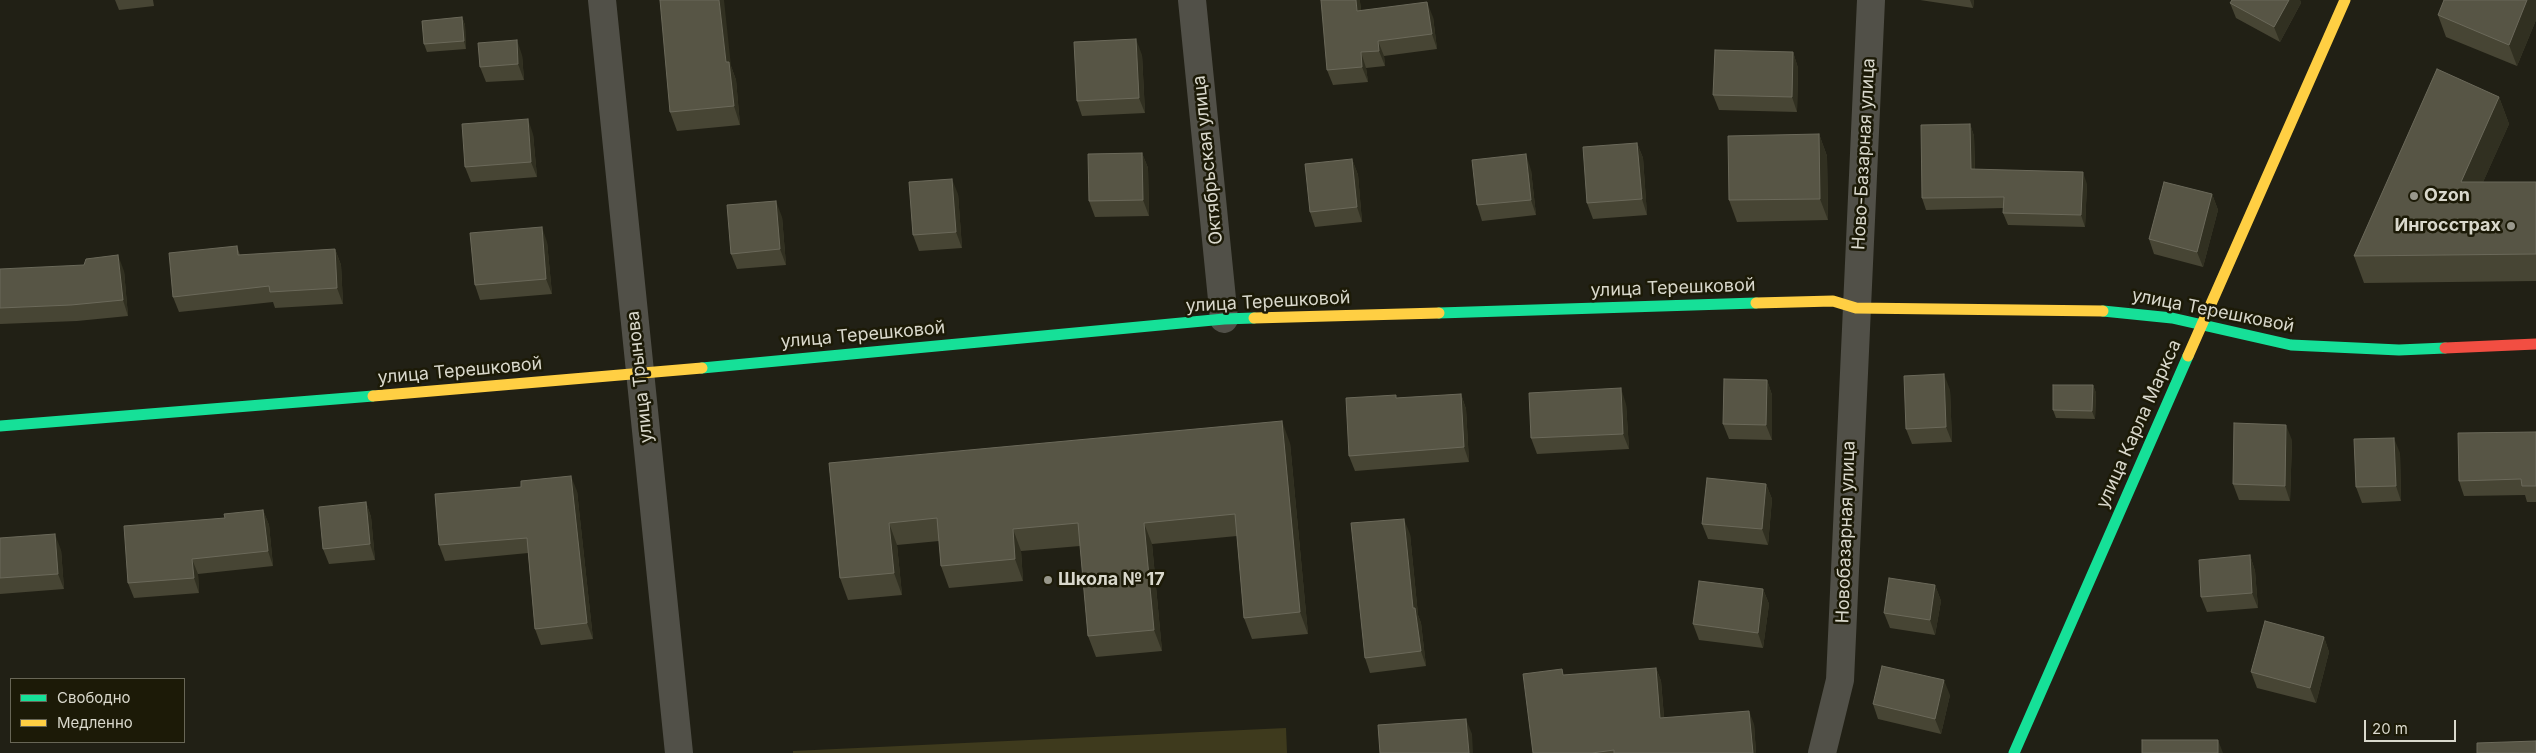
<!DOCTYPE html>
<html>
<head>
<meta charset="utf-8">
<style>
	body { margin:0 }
	#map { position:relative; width:2536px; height:753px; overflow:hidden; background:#212015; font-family:Inter,sans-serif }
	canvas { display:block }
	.legend { position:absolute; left:10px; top:678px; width:175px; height:65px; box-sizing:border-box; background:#1c1a07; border:1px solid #686656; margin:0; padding:6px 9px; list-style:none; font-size:15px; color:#d9d8cc }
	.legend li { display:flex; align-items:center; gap:10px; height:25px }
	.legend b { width:25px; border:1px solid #686656 }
	.scale { position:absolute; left:2364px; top:720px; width:92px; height:22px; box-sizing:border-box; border:2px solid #d9d8cc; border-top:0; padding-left:6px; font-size:15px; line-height:18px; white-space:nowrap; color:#d9d8cc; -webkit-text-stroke:4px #1c1a07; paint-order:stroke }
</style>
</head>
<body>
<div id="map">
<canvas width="2536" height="753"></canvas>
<ul class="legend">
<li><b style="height:6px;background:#16e098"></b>Свободно</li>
<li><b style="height:6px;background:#ffcf43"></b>Медленно</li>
</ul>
<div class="scale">20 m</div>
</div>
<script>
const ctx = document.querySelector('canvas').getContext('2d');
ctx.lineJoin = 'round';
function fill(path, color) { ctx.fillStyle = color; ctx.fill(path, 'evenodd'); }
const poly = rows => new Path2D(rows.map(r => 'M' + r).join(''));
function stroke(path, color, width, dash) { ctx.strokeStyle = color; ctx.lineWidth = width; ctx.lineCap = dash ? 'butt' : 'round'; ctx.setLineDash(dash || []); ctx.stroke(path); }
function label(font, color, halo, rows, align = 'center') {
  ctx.font = font + ' Inter,sans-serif'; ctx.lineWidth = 5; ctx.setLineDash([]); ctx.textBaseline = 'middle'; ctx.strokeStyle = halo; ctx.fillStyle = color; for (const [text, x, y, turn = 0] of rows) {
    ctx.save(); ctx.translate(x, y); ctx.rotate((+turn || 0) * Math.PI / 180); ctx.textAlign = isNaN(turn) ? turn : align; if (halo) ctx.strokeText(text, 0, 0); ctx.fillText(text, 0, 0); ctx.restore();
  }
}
fill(poly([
	[1286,728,1287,753,793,753,793,751]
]), '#3e3a1d');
stroke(poly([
	[602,0,679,753],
	[1192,0,1224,319],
	[1822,753,1840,680,1871,0]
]), '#515048', 28);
stroke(poly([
	[2103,311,2172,318,2291,345,2399,350,2445,348],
	[1439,313,1756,303],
	[702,368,1224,319,1254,318],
	[0,426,373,396],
	[2014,753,2188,356]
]), '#16e098', 11);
stroke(poly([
	[1756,303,1833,301,1856,308,2103,311],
	[1254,318,1439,313],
	[2188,356,2345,0],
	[373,396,702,368]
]), '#ffcf43', 11);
stroke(poly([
	[2445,348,2536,344]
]), '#f24e42', 11);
fill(poly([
	[115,0,153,0,154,6,119,10],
	[1920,0,1974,0,1973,8],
	[2232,0,2300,0,2301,3,2280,42,2236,18,2230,3],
	[2536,0,2536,20,2517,66,2446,37,2438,15],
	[1360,2,1361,10,1433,17,1437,49,1384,56,1385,66,1366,68,1368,82,1333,85,1327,70],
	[462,17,465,25,466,49,427,52,424,44],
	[1793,52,1798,68,1797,112,1719,110,1713,95],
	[522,55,524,80,486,82,480,67],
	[1142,55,1145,113,1082,116,1077,101],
	[731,66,736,80,740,125,677,131,670,112],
	[2499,97,2509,124,2483,182,2536,182,2536,281,2364,283,2354,256],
	[1970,124,1974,136,1975,170,2087,184,2085,227,2008,225,2003,213,2004,208,1926,210,1922,198],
	[533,134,537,177,471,182,465,167],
	[1819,134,1827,156,1828,220,1737,222,1729,200],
	[1637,143,1643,158,1647,215,1593,219,1587,203],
	[1142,153,1148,168,1149,216,1095,217,1089,201],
	[1352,159,1358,175,1362,222,1315,227,1310,212],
	[1531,170,1536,215,1482,221,1477,205],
	[958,194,962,248,919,251,913,235],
	[2212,194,2218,210,2203,267,2154,254,2149,239],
	[782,217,786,265,737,269,731,254],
	[547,242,552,294,480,300,475,285],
	[237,246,240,255,335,249,341,265,343,304,275,308,273,302,179,312,173,297],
	[0,269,124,271,128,316,77,321,0,324],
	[1767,380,1772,395,1772,440,1729,439,1723,424],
	[2093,385,2096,393,2095,419,2056,418,2053,410],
	[1950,390,1952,442,1912,444,1906,429],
	[1461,394,1466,409,1469,462,1355,471,1349,456,1397,398],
	[1626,404,1629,449,1537,454,1531,438],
	[2536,432,2536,502,2527,502,2525,495,2464,496,2459,481],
	[2292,440,2290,501,2239,500,2233,484],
	[1290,443,1308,634,1252,639,1244,618,1237,536,1152,544,1162,651,1096,657,1088,636,1080,546,1021,551,1023,581,949,588,941,566,939,541,897,545,902,595,848,600,840,578,829,463],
	[2400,453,2401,501,2362,503,2356,487],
	[1766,484,1772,499,1768,545,1708,539,1702,524],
	[577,491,593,639,541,645,535,629,528,553,445,561,439,545],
	[366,502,371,517,375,560,329,564,323,549],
	[263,510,269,525,273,566,198,574,199,593,134,598,128,583,225,518],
	[1410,534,1418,615,1421,623,1426,666,1370,673,1365,658],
	[0,538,61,550,64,589,0,594],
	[2250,555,2255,571,2258,608,2207,612,2201,597],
	[1935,585,1941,601,1935,635,1890,628,1884,613],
	[1763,589,1769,604,1763,648,1699,640,1693,624],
	[2324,637,2329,652,2316,703,2257,688,2251,672],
	[1656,668,1661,681,1664,717,1754,724,1756,753,1533,753,1565,675],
	[1950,695,1941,734,1878,719,1873,704]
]), '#474534');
fill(poly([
	[719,0,724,0,731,66,736,80,740,125,734,106,726,62],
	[1356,0,1360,0,1360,2,1363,26,1357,11],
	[1970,0,1974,0,1973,8],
	[2289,0,2300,0,2301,3,2280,42,2274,27],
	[2527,0,2536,0,2536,20,2517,66,2509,45],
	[1427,2,1433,17,1437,49,1432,34],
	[462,17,465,25,466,49,464,41],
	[1136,39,1142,55,1145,113,1139,98],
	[517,40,522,55,524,80,518,64],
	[1378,41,1384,56,1385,66,1379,51],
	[1361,52,1366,68,1368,82,1362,67],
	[1793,52,1798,68,1797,112,1792,97],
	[2499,97,2509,124,2471,209,2461,182],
	[528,119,533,134,537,177,531,162],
	[1970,124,1974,136,1975,181,1971,169],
	[1819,134,1827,156,1828,220,1820,199],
	[1637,143,1643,158,1647,215,1642,199],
	[1142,153,1148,168,1149,216,1143,200],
	[1526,154,1531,170,1536,215,1531,200],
	[1352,159,1358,175,1362,222,1357,207],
	[2083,172,2087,184,2085,227,2081,215],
	[952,179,958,194,962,248,956,232],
	[2212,194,2218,210,2203,267,2197,252],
	[776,201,782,217,786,265,780,249],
	[542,227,547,242,552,294,546,279],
	[335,249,341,265,343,304,337,288],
	[118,255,124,271,128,316,123,300],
	[1944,374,1950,390,1952,442,1946,427],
	[1767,380,1772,395,1772,440,1766,425],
	[2093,385,2096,393,2095,419,2092,411],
	[1621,388,1626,404,1629,449,1623,434],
	[1461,394,1466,409,1469,462,1464,447],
	[1282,421,1290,443,1308,634,1300,612],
	[2286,425,2292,440,2290,501,2285,486],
	[2394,438,2400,453,2401,501,2396,486],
	[571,476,577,491,593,639,587,623],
	[1766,484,1772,499,1768,545,1762,529],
	[366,502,371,517,375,560,370,544],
	[263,510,269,525,273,566,268,551],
	[1404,519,1410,534,1418,615,1421,623,1426,666,1421,651,1413,608],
	[889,523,897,545,902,595,894,573],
	[1144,523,1152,544,1162,651,1154,630],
	[1013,529,1021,551,1023,581,1015,559],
	[55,534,61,550,64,589,58,574],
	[2250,555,2255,571,2258,608,2252,593],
	[192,559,198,574,199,593,194,578],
	[1935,585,1941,601,1935,635,1930,620],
	[1763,589,1769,604,1763,648,1758,633],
	[2324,637,2329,652,2316,703,2310,688],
	[1656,668,1661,681,1665,730,1660,718],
	[1944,680,1950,695,1941,734,1935,719],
	[1749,711,1754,724,1756,753,1753,753],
	[1466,719,1472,734,1473,753,1469,753],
	[2218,740,2223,753,2218,753]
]), '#313021');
const building = poly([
	[660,0,719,0,726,62,729,62,734,106,670,112,660,0],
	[1321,0,1356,0,1357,11,1427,2,1432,34,1378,41,1379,51,1361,52,1362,67,1327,70,1321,0],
	[2232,0,2289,0,2274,27,2230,3,2232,0],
	[2444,0,2527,0,2509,45,2438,15,2444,0],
	[462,17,464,41,424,44,422,21,462,17],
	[1136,39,1139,98,1077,101,1074,42,1136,39],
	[517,40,518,64,480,67,478,43,517,40],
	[1715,50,1793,52,1792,97,1713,95,1715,50],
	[2437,69,2499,97,2461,182,2536,182,2536,254,2354,256,2437,69],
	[528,119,531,162,465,167,462,124,528,119],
	[1970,124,1971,169,2083,172,2081,215,2003,213,2004,197,1922,198,1921,125,1970,124],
	[1819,134,1820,199,1729,200,1728,136,1819,134],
	[1637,143,1642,199,1587,203,1583,147,1637,143],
	[1142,153,1143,200,1089,201,1088,154,1142,153],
	[1526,154,1531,200,1477,205,1472,160,1526,154],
	[1352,159,1357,207,1310,212,1305,164,1352,159],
	[952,179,956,232,913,235,909,182,952,179],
	[2164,182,2212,194,2197,252,2149,239,2164,182],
	[776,201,780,249,731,254,727,205,776,201],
	[542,227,546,279,475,285,470,233,542,227],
	[237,246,238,255,335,249,337,288,270,292,269,286,173,297,169,253,237,246],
	[118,255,123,300,71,305,0,308,0,269,84,265,86,259,118,255],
	[1944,374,1946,427,1906,429,1904,376,1944,374],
	[1724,379,1767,380,1766,425,1723,424,1724,379],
	[2053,385,2093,385,2092,411,2053,410,2053,385],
	[1621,388,1623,434,1531,438,1529,393,1621,388],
	[1461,394,1464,447,1349,456,1346,398,1396,395,1396,398,1461,394],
	[1282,421,1300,612,1244,618,1235,514,1144,523,1154,630,1088,636,1078,523,1013,529,1015,559,941,566,937,518,889,523,894,573,840,578,829,463,1282,421],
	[2234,423,2286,425,2285,486,2233,484,2234,423],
	[2536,432,2536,486,2522,486,2521,479,2459,481,2458,433,2536,432],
	[2394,438,2396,486,2356,487,2354,439,2394,438],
	[571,476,587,623,535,629,527,538,439,545,435,494,521,487,521,481,571,476],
	[1707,478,1766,484,1762,529,1702,524,1707,478],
	[366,502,370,544,323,549,319,507,366,502],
	[263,510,268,551,192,559,194,578,128,583,124,526,225,518,224,514,263,510],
	[1404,519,1413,608,1415,608,1421,651,1365,658,1351,523,1404,519],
	[55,534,58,574,0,578,0,538,55,534],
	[2250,555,2252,593,2201,597,2199,560,2250,555],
	[1889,578,1935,585,1930,620,1884,613,1889,578],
	[1699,581,1763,589,1758,633,1693,624,1699,581],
	[2265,621,2324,637,2310,688,2251,672,2265,621],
	[1882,666,1944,680,1935,719,1873,704,1882,666],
	[1656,668,1660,718,1749,711,1753,753,1614,753,1614,750,1592,753,1533,753,1523,674,1562,669,1563,675,1656,668],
	[1466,719,1469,753,1380,753,1378,725,1466,719],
	[2142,740,2218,740,2218,753,2142,753,2142,740],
	[2536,741,2536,753,2477,753,2477,743,2536,741]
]);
fill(building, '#575545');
stroke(building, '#6b695a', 1);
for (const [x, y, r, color] of [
	[2414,196,5,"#99988c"],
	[2511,226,5,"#99988c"],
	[1048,580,5,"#99988c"]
]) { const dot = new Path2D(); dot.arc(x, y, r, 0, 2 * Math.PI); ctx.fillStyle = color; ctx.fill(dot); stroke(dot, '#1c1a07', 2); }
label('18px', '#d9d8cc', '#1c1a07', [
	["Ново-Базарная улица",1864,154,-87],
	["Октябрьская улица",1208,160,-96],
	["улица Терешковой",1673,288,-2],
	["улица Терешковой",1268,302,-3],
	["улица Терешковой",2213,311,11],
	["улица Терешковой",863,335,-5],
	["улица Терешковой",460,371,-5],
	["улица Трынова",640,377,-96],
	["улица Карла Маркса",2139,424,-66],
	["Новобазарная улица",1846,532,-88]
]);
label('bold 18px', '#d9d8cc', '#1c1a07', [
	["Ozon",2424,196],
	["Ингосстрах",2501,226,"right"],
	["Школа № 17",1058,580]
], 'left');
</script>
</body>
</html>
